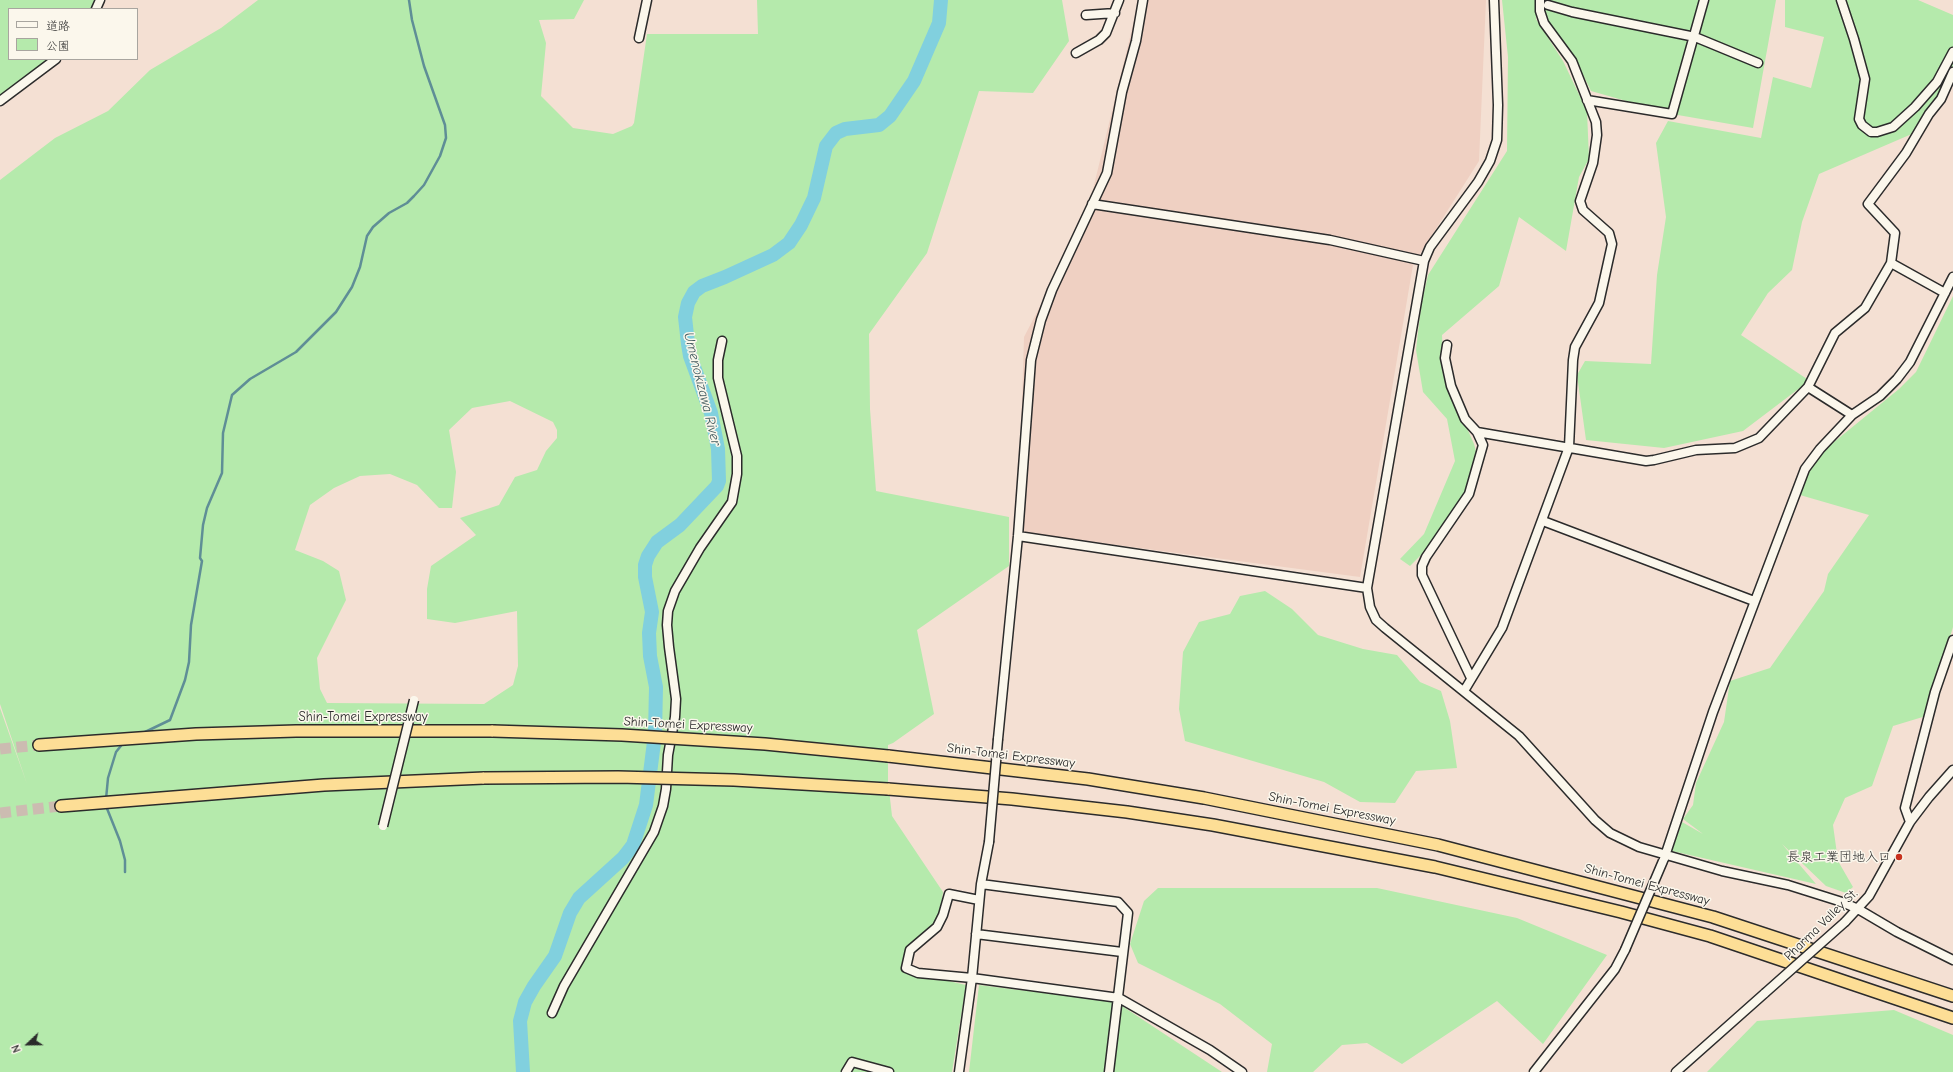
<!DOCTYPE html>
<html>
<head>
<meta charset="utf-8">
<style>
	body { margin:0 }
	#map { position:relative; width:1953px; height:1072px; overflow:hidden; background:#f4e0d3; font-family:"Comic Neue","Klee One",sans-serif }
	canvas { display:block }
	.legend { position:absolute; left:8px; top:8px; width:130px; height:52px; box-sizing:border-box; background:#fbf7ec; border:1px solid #a8a59f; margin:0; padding:5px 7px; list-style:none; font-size:12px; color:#2b2b2b }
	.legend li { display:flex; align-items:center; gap:8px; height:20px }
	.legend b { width:20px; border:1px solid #a8a59f }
	.north { position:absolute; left:8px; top:1024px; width:40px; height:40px; -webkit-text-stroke:3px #fbf7ec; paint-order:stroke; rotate:248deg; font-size:11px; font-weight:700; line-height:16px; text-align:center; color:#2b2b2b }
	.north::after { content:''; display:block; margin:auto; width:14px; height:18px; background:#2b2b2b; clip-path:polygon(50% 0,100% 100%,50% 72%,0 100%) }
</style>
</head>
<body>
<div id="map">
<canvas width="1953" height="1072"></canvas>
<ul class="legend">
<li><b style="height:5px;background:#fbf7ec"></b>道路</li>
<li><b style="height:11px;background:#b5eaac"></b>公園</li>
</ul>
<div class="north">N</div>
</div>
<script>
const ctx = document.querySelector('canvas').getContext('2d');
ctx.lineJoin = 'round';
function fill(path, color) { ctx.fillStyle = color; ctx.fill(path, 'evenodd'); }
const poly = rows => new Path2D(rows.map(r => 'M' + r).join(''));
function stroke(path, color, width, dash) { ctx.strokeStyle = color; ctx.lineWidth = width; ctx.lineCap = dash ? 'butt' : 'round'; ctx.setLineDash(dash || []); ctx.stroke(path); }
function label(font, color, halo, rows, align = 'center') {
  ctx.font = font + ' "Comic Neue","Klee One",sans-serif'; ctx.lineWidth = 3; ctx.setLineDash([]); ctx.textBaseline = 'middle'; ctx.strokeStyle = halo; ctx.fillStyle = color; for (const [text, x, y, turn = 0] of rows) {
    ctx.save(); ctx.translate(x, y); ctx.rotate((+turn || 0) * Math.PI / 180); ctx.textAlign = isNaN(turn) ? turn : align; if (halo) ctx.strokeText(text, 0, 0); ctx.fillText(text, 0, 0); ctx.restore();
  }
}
fill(poly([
	[1139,0,1486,0,1479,161,1413,265,1360,577,1018,532,1024,337,1086,218]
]), '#efd0c2');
fill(poly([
	[0,0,104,0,99,9,9,9,9,59,62,59,32,81,0,102],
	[258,0,584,0,574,19,539,20,546,43,541,96,573,128,613,134,632,126,634,123,647,34,758,34,757,0,1062,0,1069,41,1033,93,979,91,927,253,869,334,870,409,876,491,1009,517,1009,566,917,630,934,714,893,743,888,745,888,781,892,816,943,892,938,929,910,950,905,971,966,985,952,1072,0,1072,0,708,27,784,0,704,0,180,55,138,108,111,150,70,221,28],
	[510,401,553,422,557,430,557,438,546,451,537,470,515,477,499,505,460,518,476,535,431,566,427,589,427,619,455,623,517,611,518,666,513,685,484,704,327,703,320,689,317,658,346,600,339,571,323,561,295,550,310,505,334,488,360,476,390,474,417,485,439,508,452,508,456,472,449,430,472,408],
	[1502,0,1537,0,1536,19,1563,61,1587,111,1589,159,1579,177,1566,251,1519,217,1499,286,1442,335,1444,376,1474,444,1481,469,1429,547,1410,566,1400,559,1424,534,1455,461,1447,419,1423,392,1416,350,1421,306,1428,275,1507,151,1508,57],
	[1547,0,1776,0,1753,128,1672,114,1591,91,1575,59,1553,32,1544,12],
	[1785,0,1918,0,1953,15,1953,72,1921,130,1819,174,1802,222,1792,270,1768,293,1741,335,1807,379,1805,384,1743,431,1664,448,1586,440,1577,375,1585,361,1651,364,1657,275,1666,217,1656,143,1668,121,1761,138,1773,77,1811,88,1824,37,1785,27],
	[1953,296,1953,627,1926,716,1893,726,1872,786,1845,798,1833,825,1838,861,1853,887,1846,893,1826,886,1782,844,1816,884,1672,851,1682,822,1703,834,1683,819,1693,805,1696,783,1724,722,1730,681,1770,668,1824,591,1828,574,1869,515,1800,495,1809,472,1823,451,1899,389,1916,372],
	[1265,591,1292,609,1318,635,1363,649,1397,655,1420,682,1441,691,1450,721,1457,768,1416,771,1395,803,1360,802,1324,782,1185,741,1179,709,1183,652,1199,622,1230,614,1240,596],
	[1158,888,1377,888,1517,918,1607,955,1543,1044,1497,1001,1402,1064,1367,1043,1342,1045,1313,1072,1267,1072,1272,1044,1220,1004,1138,963,1130,944,1144,901],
	[979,985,1116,1002,1222,1072,969,1072],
	[1894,1010,1953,1035,1953,1072,1707,1072,1757,1021]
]), '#b5eaac');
stroke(poly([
	[143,733,170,720,185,680,189,662,191,625,202,561,200,558,203,525,207,508,222,473,223,433,232,395,250,379,296,352,336,312,352,287,360,267,367,236,373,227,389,213,407,203,414,196,424,185,440,156,446,138,445,125,424,66,412,20,409,0],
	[106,799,108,778,116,752,124,742],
	[106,806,120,841,125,860,125,872]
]), '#5f8e96', 2.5);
stroke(poly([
	[523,1072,520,1021,525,1002,534,986,555,956,570,913,579,898,623,858,633,845,646,805,655,734,656,687,650,656,649,633,652,612,645,577,645,565,648,556,657,542,680,525,717,486,719,481,718,449,711,413,690,356,688,344,685,317,688,303,694,292,702,286,725,277,773,255,789,243,801,225,814,198,826,146,836,133,845,129,879,125,890,116,914,81,939,23,941,0]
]), '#81d0de', 14);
stroke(poly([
	[0,749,39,745],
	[0,813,61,806]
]), '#ccbcb1', 11, [11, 5.5]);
const minor = poly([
	[1494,0,1498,105,1497,140,1490,161,1478,182,1430,247,1424,261,1367,588,1370,607,1376,620,1385,628,1519,736,1595,820,1610,833,1639,847,1722,871,1788,885,1842,902,1858,909,1897,932,1953,960],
	[1841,0,1854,39,1865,79,1859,119,1862,125,1871,132,1877,132,1893,127,1915,107,1937,82,1953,52],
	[1548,5,1572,12,1695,37,1758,63],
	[96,9,100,0],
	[1086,15,1115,13],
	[639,38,647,0],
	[1076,53,1099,40,1106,33,1119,0],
	[1587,100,1672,114,1704,0],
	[0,101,56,59],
	[1092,204,1330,240,1424,261],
	[1891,263,1945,293],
	[1447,345,1445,358,1451,386,1465,419,1477,432,1483,445,1469,494,1426,557,1422,566,1422,575,1471,678],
	[1808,387,1852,415],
	[1477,432,1646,461,1654,460,1696,450,1735,448,1759,438,1808,387,1835,333,1865,308,1891,263,1895,233,1868,204,1906,153,1929,114,1941,99,1953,72],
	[1543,521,1754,601],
	[1018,536,1367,588],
	[1464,691,1502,628,1569,447,1573,360,1575,347,1599,303,1612,244,1609,233,1583,210,1580,201,1593,163,1597,135,1596,122,1572,61,1544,23,1540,11,1540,0],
	[998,739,1018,536,1031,360,1041,320,1052,290,1107,173,1122,92,1136,41,1143,0],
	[1910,822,1905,808,1935,692,1953,640],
	[1664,859,1713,712,1805,469,1820,449,1852,415,1880,396,1897,379,1910,362,1953,277],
	[981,884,1118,902,1128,913,1109,1072],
	[979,900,949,894,943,915,937,927,910,950,906,968,918,973,972,978,1119,998,1210,1050,1242,1072],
	[1845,922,1869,896,1910,822,1929,797,1953,770],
	[976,934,1122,952],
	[552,1013,564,986,654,832,663,806,666,789,668,755,675,717,676,699,669,647,667,625,668,611,675,591,700,548,732,502,737,474,737,456,718,378,718,360,722,341],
	[846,1072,852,1062,889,1072],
	[959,1072,972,978,981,884,989,842],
	[1534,1072,1615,969,1625,950],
	[1676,1072,1765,993]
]);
const highway = poly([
	[39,745,196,734,296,731,493,731],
	[888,756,1088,779,1204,798,1438,845,1713,917,1953,996],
	[888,789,1012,799,1127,812,1213,825,1435,867,1621,912,1710,936,1953,1018],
	[61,806,324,785,484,778]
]);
stroke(minor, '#2b2b2b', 11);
stroke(highway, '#2b2b2b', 14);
stroke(minor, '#fbf7ec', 8);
stroke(highway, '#fdde96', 11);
const minorBridge = poly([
	[383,826,414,700],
	[989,842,998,739],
	[1625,950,1663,861],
	[1765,993,1845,922]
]);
const highwayBridge = poly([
	[493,731,622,735,765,744,888,756],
	[484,778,618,777,734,780,888,789]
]);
stroke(minorBridge, '#2b2b2b', 11, []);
stroke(highwayBridge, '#2b2b2b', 14, []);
stroke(minorBridge, '#fbf7ec', 8);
stroke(highwayBridge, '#fdde96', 11);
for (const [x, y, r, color] of [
	[1899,857,4,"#c8321e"]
]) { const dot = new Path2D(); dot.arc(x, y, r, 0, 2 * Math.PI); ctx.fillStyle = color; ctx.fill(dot); stroke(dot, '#fbf7ec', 1.5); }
label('13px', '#2b2b2b', '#fbf7ec', [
	["Shin-Tomei Expressway",363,717],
	["Shin-Tomei Expressway",688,725,3],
	["Shin-Tomei Expressway",1011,756,7],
	["Shin-Tomei Expressway",1332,809,11],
	["Shin-Tomei Expressway",1647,885,15],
	["Pharma Valley St.",1821,925,-44]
]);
label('13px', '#2b2b2b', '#fbf7ec', [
	["長泉工業団地入口",1891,857]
], 'right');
label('italic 14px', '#455d61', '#fbf7ec', [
	["Umenokizawa River",702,389,76]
]);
</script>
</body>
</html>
